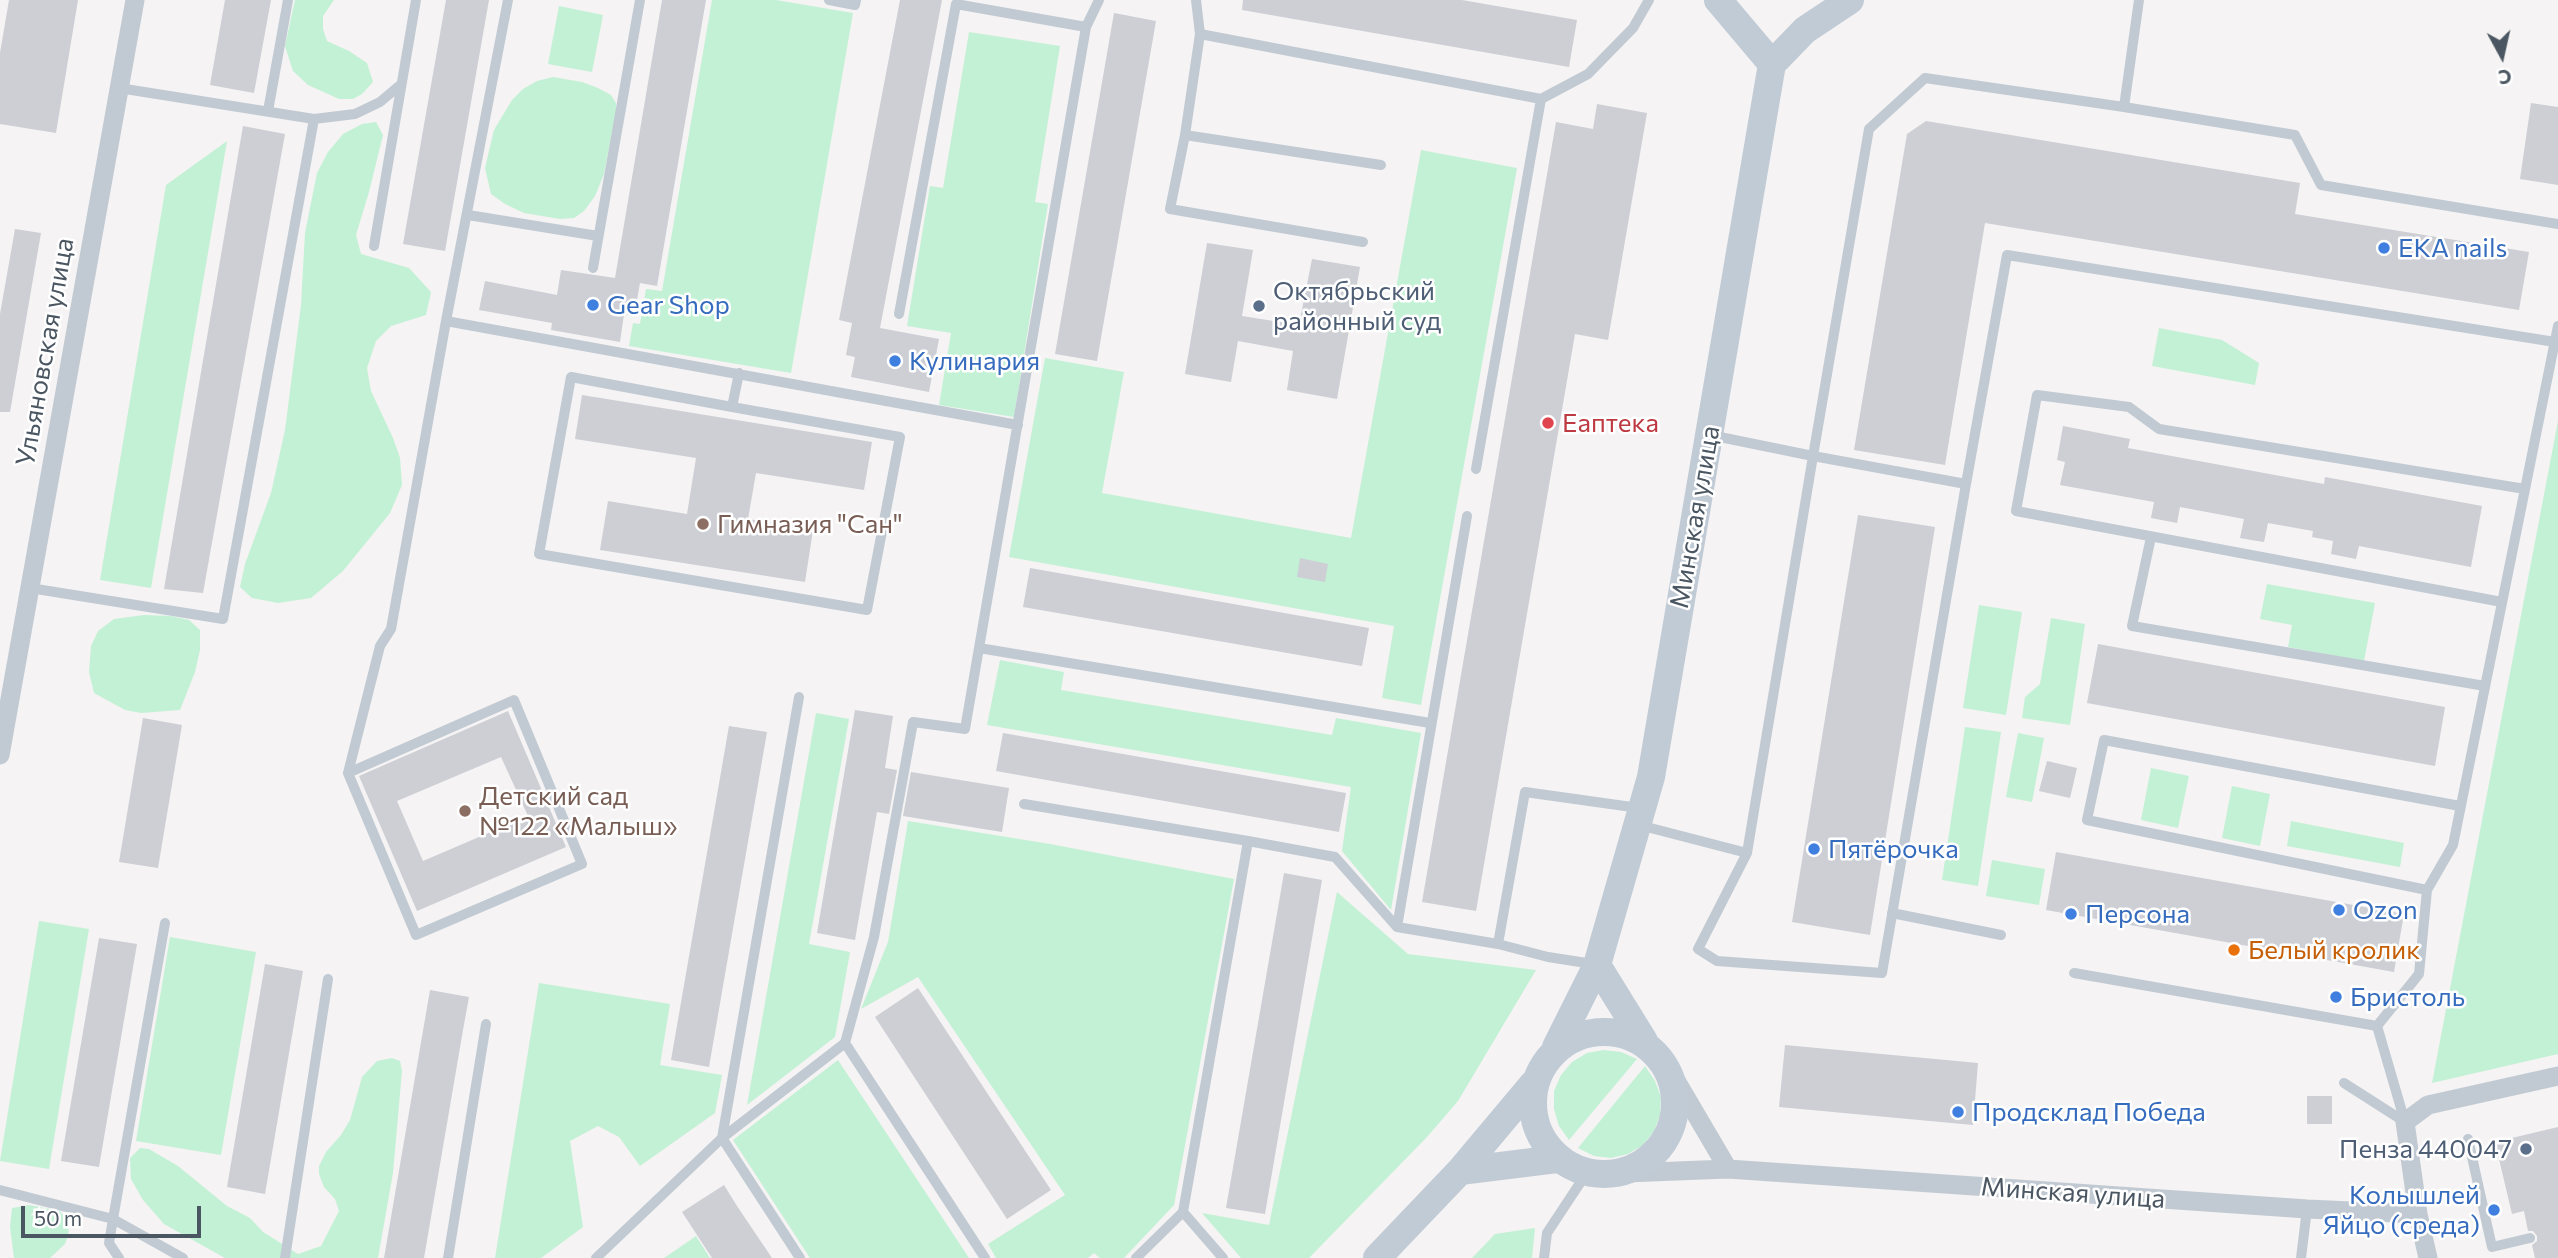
<!DOCTYPE html>
<html>
<head>
<meta charset="utf-8">
<style>
	body { margin:0 }
	#map { position:relative; width:2558px; height:1258px; overflow:hidden; background:#f5f3f3; font-family:Commissioner,sans-serif }
	canvas { display:block }
	.north { position:absolute; left:2467px; top:21px; width:70px; height:70px; -webkit-text-stroke:5px #fff; paint-order:stroke; rotate:172deg; font-size:19px; font-weight:700; line-height:28px; text-align:center; color:#4a5661 }
	.north::after { content:''; display:block; margin:auto; width:24px; height:32px; background:#4a5661; clip-path:polygon(50% 0,100% 100%,50% 72%,0 100%) }
	.scale { position:absolute; left:21px; top:1206px; width:180px; height:32px; box-sizing:border-box; border:4px solid #4a5661; border-top:0; padding-left:9px; font-size:21px; line-height:24px; white-space:nowrap; color:#4a5661; -webkit-text-stroke:5px #fff; paint-order:stroke }
</style>
</head>
<body>
<div id="map">
<canvas width="2558" height="1258"></canvas>
<div class="north">С</div>
<div class="scale">50 m</div>
</div>
<script>
const ctx = document.querySelector('canvas').getContext('2d');
ctx.lineJoin = 'round';
function fill(path, color) { ctx.fillStyle = color; ctx.fill(path, 'evenodd'); }
const poly = rows => new Path2D(rows.map(r => 'M' + r).join(''));
function stroke(path, color, width, dash) { ctx.strokeStyle = color; ctx.lineWidth = width; ctx.lineCap = dash ? 'butt' : 'round'; ctx.setLineDash(dash || []); ctx.stroke(path); }
function label(font, color, halo, rows, align = 'center') {
  ctx.font = font + ' Commissioner,sans-serif'; ctx.lineWidth = 5; ctx.setLineDash([]); ctx.textBaseline = 'middle'; ctx.strokeStyle = halo; ctx.fillStyle = color; for (const [text, x, y, turn = 0] of rows) {
    ctx.save(); ctx.translate(x, y); ctx.rotate((+turn || 0) * Math.PI / 180); ctx.textAlign = isNaN(turn) ? turn : align; if (halo) ctx.strokeText(text, 0, 0); ctx.fillText(text, 0, 0); ctx.restore();
  }
}
fill(poly([
	[295,0,334,0,323,16,323,29,327,41,349,51,367,63,373,82,362,94,353,99,339,99,308,85,293,71,285,46],
	[712,0,776,0,853,13,791,373,629,346,633,323,640,324,646,289,662,291],
	[559,6,603,15,592,72,548,64],
	[969,32,1060,46,1035,202,1048,204,1014,417,939,405,951,333,907,326,930,186,943,188],
	[553,77,582,82,598,88,611,95,616,103,616,111,604,174,595,196,584,211,574,218,560,219,524,213,505,204,491,194,485,168,494,130,512,100,523,89,537,81],
	[376,122,383,135,369,192,356,235,361,254,409,268,431,292,426,315,391,326,376,341,367,368,371,391,393,438,400,458,402,485,390,513,343,571,311,598,278,603,252,598,240,587,245,564,271,493,285,430,301,305,305,233,317,173,328,152,343,134,362,124],
	[227,141,151,588,100,580,166,185],
	[1421,150,1517,168,1421,705,1382,698,1394,626,1009,557,1045,358,1124,372,1102,493,1351,538],
	[2159,328,2222,340,2259,363,2255,385,2152,366],
	[2558,421,2558,1054,2432,1083],
	[2267,584,2375,603,2364,661,2288,647,2292,625,2260,619],
	[1979,605,2022,612,2006,715,1963,708],
	[144,615,171,616,189,620,200,630,200,650,195,672,180,710,141,713,125,710,94,693,89,672,91,646,98,631,114,619],
	[2051,618,2085,624,2070,725,2022,718,2025,697,2040,684],
	[1000,660,1064,672,1061,690,1332,735,1336,718,1421,733,1391,910,1342,851,1351,787,987,725],
	[816,713,849,719,809,944,850,952,835,1037,747,1105],
	[1965,727,2001,732,1978,886,1942,880],
	[2018,733,2044,738,2032,802,2006,797],
	[2151,768,2189,776,2178,828,2141,820],
	[2232,786,2270,794,2260,846,2222,838],
	[908,821,1050,844,1234,879,1174,1205,1124,1258,1100,1258,1094,1253,1088,1258,996,1258,988,1244,1065,1195,918,977,861,1009,888,942],
	[2291,821,2404,843,2400,867,2287,846],
	[1992,860,2045,869,2039,905,1986,896],
	[1337,892,1408,954,1536,970,1458,1101,1427,1137,1309,1258,1241,1258,1202,1213,1269,1225],
	[39,921,89,929,49,1169,0,1161],
	[170,937,256,952,221,1155,136,1141],
	[539,983,670,1004,660,1065,722,1075,715,1113,640,1166,619,1137,598,1126,570,1141,583,1227,541,1258,495,1258],
	[1604,1050,1621,1052,1637,1059,1569,1140,1559,1126,1554,1109,1554,1091,1561,1075,1572,1062,1587,1053],
	[392,1058,400,1061,402,1071,393,1173,378,1258,225,1258,164,1224,143,1200,131,1179,130,1158,140,1148,149,1149,178,1166,227,1206,250,1218,263,1232,298,1254,321,1246,339,1211,335,1199,324,1187,319,1174,319,1166,326,1152,341,1135,350,1120,362,1077,377,1061],
	[838,1060,969,1258,810,1258,733,1140],
	[1645,1066,1655,1081,1661,1097,1660,1115,1654,1131,1643,1145,1628,1154,1611,1158,1594,1156,1578,1148],
	[29,1205,60,1211,69,1224,68,1236,65,1244,50,1258,14,1258,10,1227,12,1208],
	[1535,1228,1532,1258,1472,1258,1495,1234],
	[696,1236,710,1258,664,1258,689,1241]
]), '#c3f1d5');
fill(poly([
	[9,0,78,0,56,133,0,124,0,53],
	[225,0,271,0,254,93,210,85],
	[446,0,489,0,445,251,403,244],
	[662,0,706,0,657,286,640,283,634,316,624,314,620,342,551,330,552,323,479,310,485,281,557,295,561,270,615,278],
	[900,0,942,0,880,328,939,339,929,392,851,377,855,357,846,355,852,323,839,320],
	[1243,0,1462,0,1577,20,1569,67,1242,10],
	[1114,13,1156,21,1097,361,1055,354],
	[2531,103,2558,107,2558,185,2520,179],
	[1597,104,1647,113,1608,340,1575,334,1476,911,1422,902,1556,122,1593,129],
	[1926,121,2300,183,2295,214,2529,252,2519,310,1985,223,1945,465,1854,450,1907,134],
	[243,126,285,134,203,593,164,589],
	[15,229,41,233,10,412,0,412,0,314],
	[1207,243,1253,250,1242,316,1299,325,1312,259,1360,267,1337,399,1287,390,1293,351,1238,341,1231,382,1185,374],
	[582,395,872,442,864,490,756,473,748,519,813,530,805,582,600,550,608,501,687,514,696,458,575,439],
	[2063,426,2130,439,2128,448,2324,484,2325,477,2482,506,2471,567,2359,546,2356,559,2331,554,2333,541,2312,537,2313,531,2268,523,2264,542,2251,540,2240,538,2244,519,2180,507,2177,523,2151,518,2154,502,2060,485,2065,462,2057,460],
	[1858,515,1935,527,1870,935,1792,922],
	[1300,558,1328,564,1325,582,1297,577],
	[1030,568,1369,628,1362,666,1023,607],
	[2098,644,2445,707,2435,766,2087,703],
	[855,710,893,716,885,768,897,770,889,814,877,812,855,940,817,933],
	[508,711,566,847,417,911,359,776],
	[501,757,528,816,423,861,397,801],
	[143,718,182,725,158,868,119,862],
	[729,726,767,732,709,1067,671,1060],
	[1003,733,1346,793,1339,832,996,771],
	[2047,761,2077,768,2070,798,2039,791],
	[911,772,1009,788,1002,832,903,816],
	[2056,852,2404,914,2394,972,2046,910],
	[1284,873,1322,880,1265,1214,1226,1208],
	[99,938,137,944,99,1167,61,1161],
	[265,964,303,971,265,1194,227,1187],
	[918,988,1051,1190,1007,1219,875,1017],
	[430,990,469,997,463,1030,424,1258,384,1258],
	[1785,1045,1978,1063,1973,1125,1779,1107],
	[2307,1096,2332,1096,2332,1124,2307,1124],
	[2558,1127,2558,1258,2535,1258,2532,1245,2537,1241,2537,1236,2533,1231,2528,1231,2524,1211,2512,1214,2495,1142],
	[724,1185,737,1206,772,1258,712,1258,682,1212]
]), '#cdcfd5');
stroke(poly([
	[829,0,855,5,856,0],
	[1196,0,1200,34,1541,99,1588,74,1633,28,1649,0],
	[2139,0,2124,107,2295,135,2321,185,2558,224],
	[1200,34,1185,135,1381,165],
	[268,111,288,0],
	[314,119,355,114,380,102,399,86],
	[1185,135,1170,209,1363,242],
	[468,215,598,236],
	[374,246,416,0],
	[593,268,640,0],
	[899,314,956,4,1086,27],
	[446,321,1018,425],
	[732,407,571,377,539,554,867,610,900,437,732,407,739,373],
	[1710,435,1813,456,1869,129,1925,78,2124,107],
	[1476,469,1541,99],
	[1966,484,1882,973,1717,961,1698,949,1747,853,1813,456,1966,484,2007,255,2555,342],
	[2151,537,2132,626,2485,686],
	[30,588,223,619,314,119,119,88],
	[2502,602,2016,511,2037,395,2129,407,2159,429,2525,489],
	[979,648,1086,27,1099,0],
	[348,773,416,935,582,864,514,700,348,773,380,646,391,629,446,321,508,0],
	[1024,804,1248,841],
	[1639,825,1747,853],
	[2427,890,2453,845,2558,326],
	[1892,913,2001,935],
	[165,923,113,1219,183,1258],
	[1397,927,1467,516],
	[1498,944,1525,792,1639,808],
	[2074,973,2377,1026],
	[845,1043,985,1258],
	[2344,1083,2405,1122,2377,1026,2419,974,2427,890,2087,820,2104,740,2460,806],
	[2468,1139,2492,1247,2530,1238],
	[0,1190,113,1219,109,1243,119,1258],
	[1183,1212,1223,1258],
	[285,1258,328,979],
	[448,1258,486,1024],
	[596,1258,722,1138,799,697],
	[800,1258,722,1138,845,1043,874,937,913,722,965,729,979,648,1430,723],
	[1136,1258,1183,1212,1248,841,1335,857,1397,927,1498,944,1548,957,1593,964],
	[1544,1258,1547,1233,1586,1174],
	[2301,1258,2307,1209]
]), '#c1cad2', 10);
stroke(poly([
	[0,755,135,0],
	[1671,1072,1728,1169],
	[1626,1173,1728,1169,2307,1209,2418,1214],
	[2428,1258,2418,1214,2405,1122,2428,1105,2558,1076]
]), '#c1cad2', 19);
stroke(poly([
	[1718,0,1772,64],
	[1597,965,1644,1041],
	'1533 1103a71 71 0 1 1 142 0a71 71 0 1 1-142 0Z',
	[1556,1047,1597,965,1651,777,1772,64,1805,30,1850,0],
	[1460,1171,1557,1159],
	[1377,1258,1460,1171,1533,1084]
]), '#c1cbd6', 28);
for (const [x, y, r, color] of [
	[2384,248,7,"#3f7fe0"],
	[593,305,7,"#3f7fe0"],
	[1259,306,7,"#5c6f8a"],
	[895,361,7,"#3f7fe0"],
	[1548,423,7,"#e0444e"],
	[703,524,7,"#8d6e63"],
	[465,811,7,"#8d6e63"],
	[1814,849,7,"#3f7fe0"],
	[2339,910,7,"#3f7fe0"],
	[2071,914,7,"#3f7fe0"],
	[2234,950,7,"#e8710a"],
	[2336,997,7,"#3f7fe0"],
	[1958,1112,7,"#3f7fe0"],
	[2526,1149,7,"#5c6f8a"],
	[2494,1210,7,"#3f7fe0"]
]) { const dot = new Path2D(); dot.arc(x, y, r, 0, 2 * Math.PI); ctx.fillStyle = color; ctx.fill(dot); stroke(dot, '#fff', 2.5); }
label('26px', '#366cbe', '#fff', [
	["EKA nails",2398,248],
	["Gear Shop",607,305],
	["Кулинария",909,361],
	["Пятёрочка",1828,849],
	["Ozon",2353,910],
	["Персона",2085,914],
	["Бристоль",2350,997],
	["Продсклад Победа",1972,1112],
	["Колышлей",2480,1195,"right"],
	["Яйцо (среда)",2480,1225,"right"]
], 'left');
label('26px', '#4e5e75', '#fff', [
	["Октябрьский",1273,291],
	["районный суд",1273,321],
	["Пенза 440047",2512,1149,"right"]
], 'left');
label('26px', '#4a5661', '#fff', [
	["Ульяновская улица",45,352,-80],
	["Минская улица",1695,517,-80],
	["Минская улица",2073,1193,4]
]);
label('26px', '#be3a42', '#fff', [
	["Еаптека",1562,423]
], 'left');
label('26px', '#785e54', '#fff', [
	["Гимназия \"Сан\"",717,524],
	["Детский сад",479,796],
	["№122 «Малыш»",479,826]
], 'left');
label('26px', '#c56008', '#fff', [
	["Белый кролик",2248,950]
], 'left');
</script>
</body>
</html>
